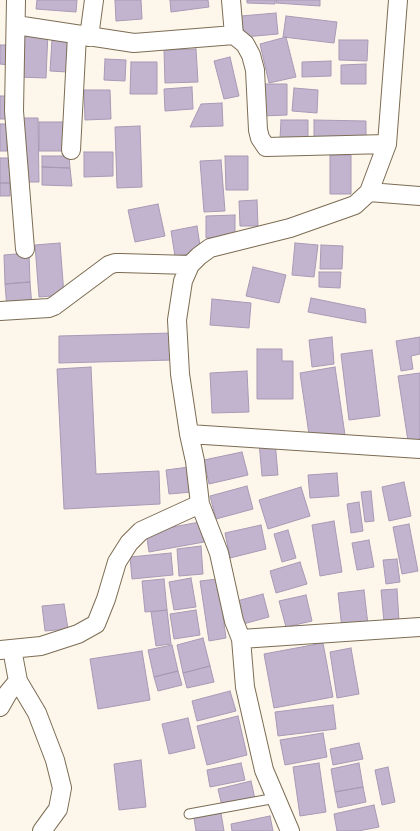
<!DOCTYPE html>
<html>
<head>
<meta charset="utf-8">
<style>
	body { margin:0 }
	canvas { display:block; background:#fdf6eb }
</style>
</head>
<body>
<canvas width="420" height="831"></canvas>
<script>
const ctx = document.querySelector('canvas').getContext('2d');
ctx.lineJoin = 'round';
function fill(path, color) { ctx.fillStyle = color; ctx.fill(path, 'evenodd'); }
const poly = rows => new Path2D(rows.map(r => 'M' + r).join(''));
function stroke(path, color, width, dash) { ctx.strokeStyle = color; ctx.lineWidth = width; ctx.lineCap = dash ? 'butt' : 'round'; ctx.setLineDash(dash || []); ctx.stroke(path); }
const building = poly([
	[37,0,77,0,76,12,36,9,37,0],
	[115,0,141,0,142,19,116,21,115,0],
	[170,0,208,0,209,7,171,12,170,0],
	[247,0,275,0,275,4,247,3,247,0],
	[276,0,320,0,320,6,276,3,276,0],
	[276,13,278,34,244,37,241,16,276,13],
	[286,16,337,22,334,43,283,37,286,16],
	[19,30,48,32,46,78,17,77,19,30],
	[286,37,296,77,269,83,260,44,286,37],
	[52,40,68,41,67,72,50,71,52,40],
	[339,40,368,40,367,61,339,60,339,40],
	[0,45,10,45,9,65,0,64,0,45],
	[196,49,198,82,165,83,164,50,196,49],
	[230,57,239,96,224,99,214,61,230,57],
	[105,59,126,60,125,81,104,80,105,59],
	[331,61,331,76,302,77,302,62,331,61],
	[131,62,157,62,157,94,130,94,131,62],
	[366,64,366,84,341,84,341,65,366,64],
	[261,84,287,84,287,115,261,116,261,84],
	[192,87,193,109,165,111,164,89,192,87],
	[294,88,318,90,317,113,292,111,294,88],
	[84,90,110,90,111,119,85,120,84,90],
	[0,96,9,96,8,119,0,119,0,96],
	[222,103,223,126,190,127,201,104,222,103],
	[20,118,38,118,39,182,20,182,20,118],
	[281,120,308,120,308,139,280,139,281,120],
	[314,120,366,121,366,141,314,140,314,120],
	[39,122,68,122,68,151,39,151,39,122],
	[0,124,7,124,7,151,0,151,0,124],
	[140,126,142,187,117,188,115,127,140,126],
	[84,152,113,152,113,176,84,177,84,152],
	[330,155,351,155,351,194,330,194,330,155],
	[42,156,69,156,70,168,42,167,42,156],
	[225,156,248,156,248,190,226,190,225,156],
	[0,158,11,158,10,183,0,183,0,158],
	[221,160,225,211,204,212,200,161,221,160],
	[42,167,70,168,72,186,42,185,42,167],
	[0,183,10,183,10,196,0,196,0,183],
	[257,200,258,226,240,226,239,201,257,200],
	[158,204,165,236,135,242,128,210,158,204],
	[235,215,235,237,206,238,206,216,235,215],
	[197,226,201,252,175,256,171,231,197,226],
	[60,243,64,295,39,297,35,245,60,243],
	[295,243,318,245,314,277,292,275,295,243],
	[321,245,343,246,342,269,320,269,321,245],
	[29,253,30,282,5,284,4,255,29,253],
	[253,267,286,275,279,303,246,296,253,267],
	[319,272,341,272,340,288,319,287,319,272],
	[30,282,32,307,7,309,5,284,30,282],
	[311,298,365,309,366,323,308,312,311,298],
	[212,299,251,303,249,328,210,325,212,299],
	[173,333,173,360,59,363,59,336,173,333],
	[332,337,334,364,312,367,309,340,332,337],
	[420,337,420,354,411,356,413,369,401,371,396,341,420,337],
	[257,349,282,349,282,361,293,361,293,399,257,399,257,349],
	[372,350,380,416,349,420,341,354,372,350],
	[91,367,96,474,159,471,160,504,64,509,57,369,91,367],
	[335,367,345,435,310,441,300,373,335,367],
	[247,371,249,412,212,413,210,373,247,371],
	[420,373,420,439,408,441,398,376,420,373],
	[275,441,278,475,262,476,259,442,275,441],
	[242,452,248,475,209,484,204,460,242,452],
	[189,467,192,492,169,494,166,470,189,467],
	[337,473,339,496,310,498,308,475,337,473],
	[404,482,411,516,389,521,382,487,404,482],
	[247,486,253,509,216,519,210,496,247,486],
	[301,487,310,516,268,529,259,500,301,487],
	[371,491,374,521,365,522,361,492,371,491],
	[359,502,363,531,351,533,347,504,359,502],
	[334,521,342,572,320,576,312,525,334,521],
	[200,522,204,542,149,552,146,532,200,522],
	[409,524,418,571,402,574,393,527,409,524],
	[261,525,266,549,230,558,225,533,261,525],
	[288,530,296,558,282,562,274,534,288,530],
	[369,540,374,567,357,570,352,543,369,540],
	[201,546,203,574,179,576,177,549,201,546],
	[171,553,173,575,132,579,130,557,171,553],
	[397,559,400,582,386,584,383,560,397,559],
	[300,562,307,584,276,593,270,571,300,562],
	[191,578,196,607,174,610,169,582,191,578],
	[164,579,167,610,145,612,142,581,164,579],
	[218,579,226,638,209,641,200,581,218,579],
	[397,589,399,621,384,622,381,590,397,589],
	[364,590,368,625,342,629,338,593,364,590],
	[263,594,269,617,243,624,237,601,263,594],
	[306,595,312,621,286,627,279,601,306,595],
	[64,604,68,629,45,631,42,606,64,604],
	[167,610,171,644,156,646,151,612,167,610],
	[196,610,200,635,174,639,170,614,196,610],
	[203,638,210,666,183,673,177,645,203,638],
	[323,643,333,697,274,708,264,654,323,643],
	[172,645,178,671,154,677,148,650,172,645],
	[351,648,359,694,337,698,330,652,351,648],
	[142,651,150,700,98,709,90,659,142,651],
	[210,666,214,682,187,688,183,673,210,666],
	[178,671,182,685,158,691,154,677,178,671],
	[230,691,236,711,197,721,192,701,230,691],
	[333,705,336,729,278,736,275,712,333,705],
	[238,716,247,755,207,765,197,726,238,716],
	[188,718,195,748,169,754,162,724,188,718],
	[323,733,327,757,285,765,280,740,323,733],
	[359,743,363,759,333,765,330,749,359,743],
	[141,760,146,807,119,810,114,764,141,760],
	[241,763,245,780,210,787,207,770,241,763],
	[319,763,326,812,300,816,293,767,319,763],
	[359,763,363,787,335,792,331,769,359,763],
	[388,767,395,802,382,805,375,770,388,767],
	[251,781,255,799,222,806,218,789,251,781],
	[363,787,366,802,338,808,335,792,363,787],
	[374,805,379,827,358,831,337,831,334,814,374,805],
	[221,813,224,831,196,831,194,818,221,813],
	[270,816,273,831,232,831,231,824,270,816]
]);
fill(building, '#c2b4cf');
stroke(building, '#a89ab5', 1);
const lane = poly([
	[189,814,276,798]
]);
const street = poly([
	[16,0,14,111,25,249],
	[231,0,234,35],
	[16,25,134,43,234,35,245,44,251,55,255,70,258,130,260,138,266,147,387,144],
	[89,37,94,0],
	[71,150,77,35],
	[369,192,420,196],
	[0,311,49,308,54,306,109,265,115,263,120,263,190,265],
	[189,434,420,449],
	[241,639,420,627],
	[12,649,18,681,37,713,55,760,62,788,58,809,42,831],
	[0,650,41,646,78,634,96,624,106,599,117,562,129,543,141,531,200,504],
	[0,707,8,693,18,681],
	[290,831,264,770,245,687,241,639,234,621,219,553,200,504,195,461,189,434,180,374,177,320,183,281,190,265,199,256,210,248,290,228,355,205,369,192,387,144,398,0]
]);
stroke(lane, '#7c6d54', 11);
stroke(street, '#7c6d54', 20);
stroke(lane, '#fff', 9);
stroke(street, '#fff', 18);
</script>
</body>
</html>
